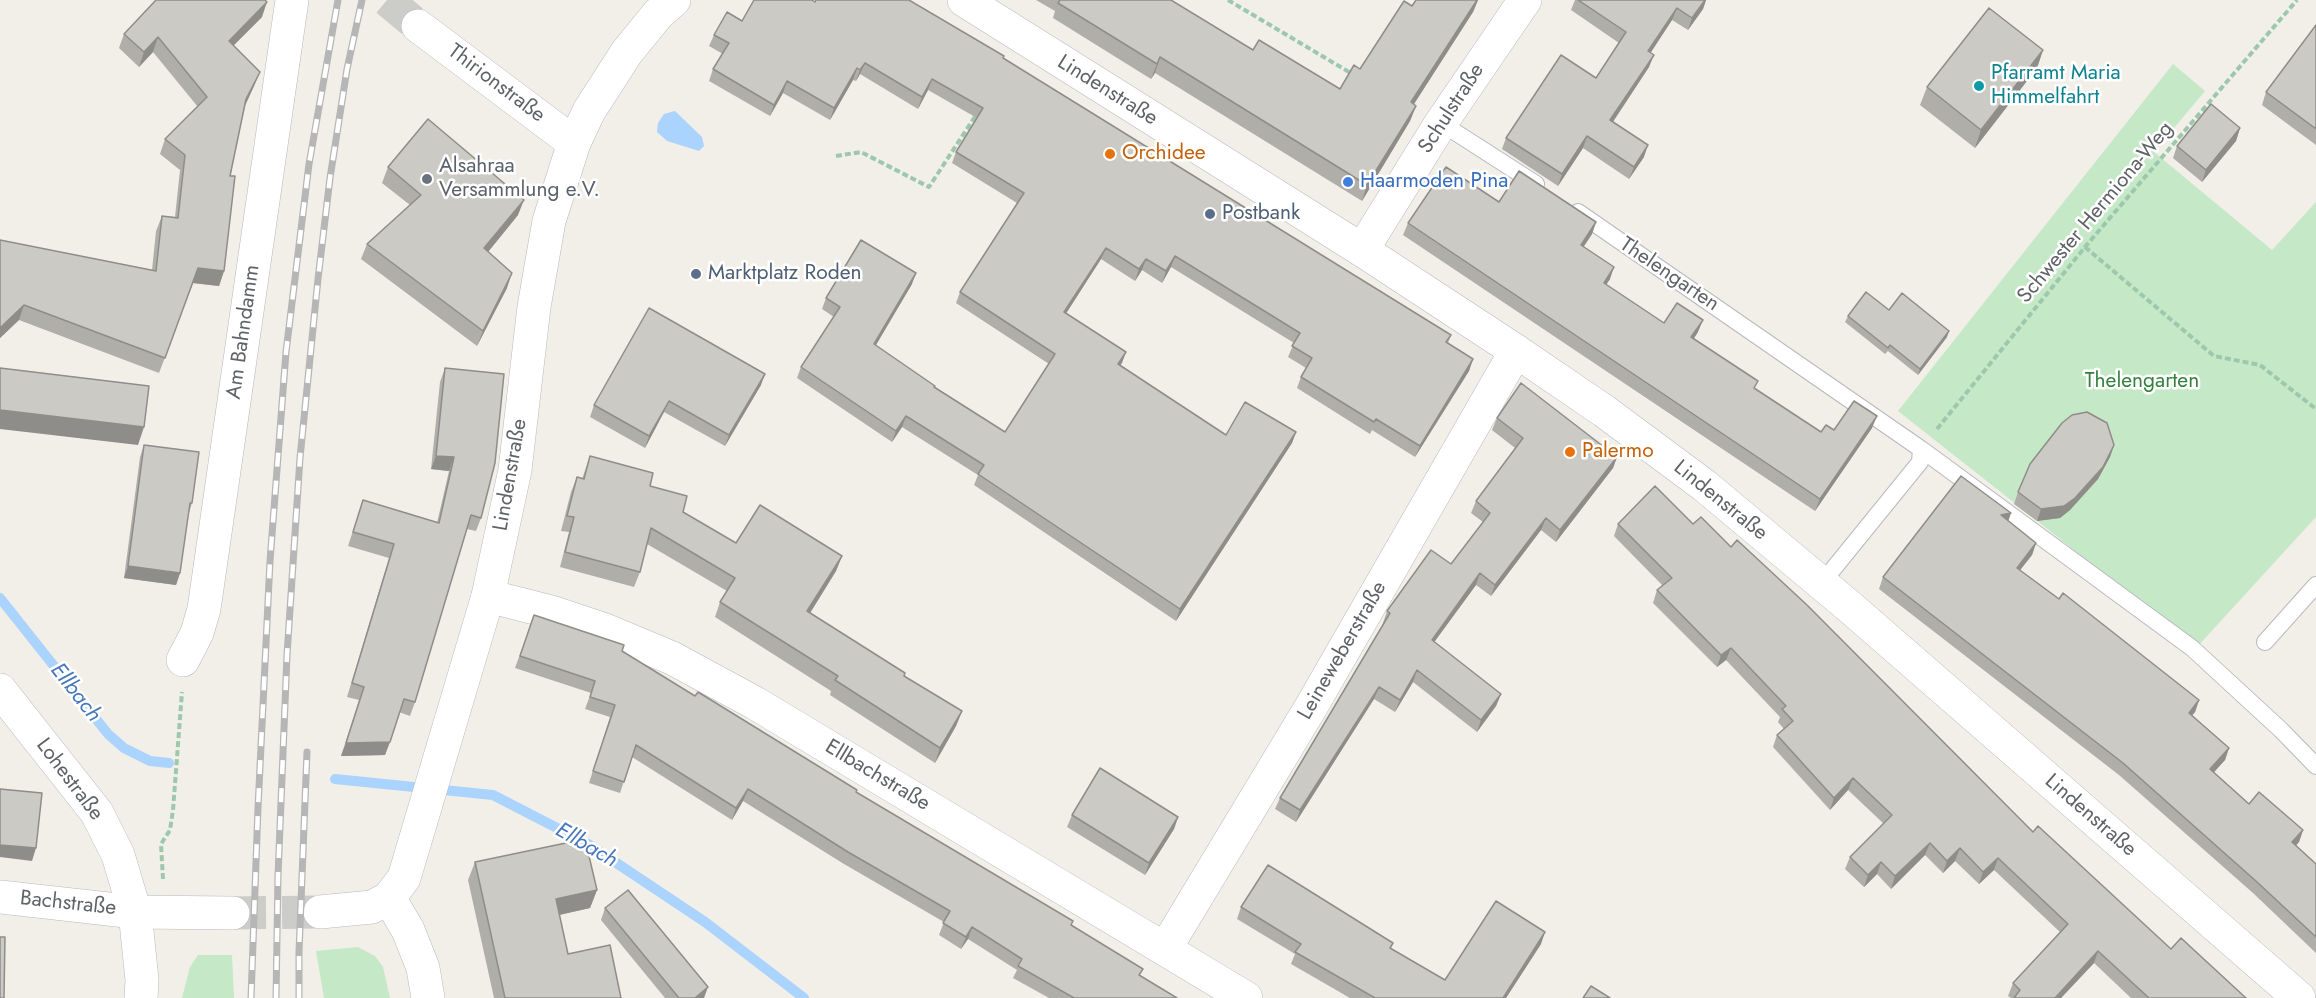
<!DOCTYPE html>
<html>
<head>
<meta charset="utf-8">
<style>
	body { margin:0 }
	canvas { display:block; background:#f1efe8 }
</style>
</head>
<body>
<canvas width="2316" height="998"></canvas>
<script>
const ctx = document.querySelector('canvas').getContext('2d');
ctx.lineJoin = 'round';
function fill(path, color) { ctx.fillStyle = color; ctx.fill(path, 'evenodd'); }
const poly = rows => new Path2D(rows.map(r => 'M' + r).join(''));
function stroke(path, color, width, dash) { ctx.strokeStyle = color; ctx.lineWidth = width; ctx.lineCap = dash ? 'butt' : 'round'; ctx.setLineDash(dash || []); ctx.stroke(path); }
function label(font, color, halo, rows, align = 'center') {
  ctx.font = font + ' Jost,sans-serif'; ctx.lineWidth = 5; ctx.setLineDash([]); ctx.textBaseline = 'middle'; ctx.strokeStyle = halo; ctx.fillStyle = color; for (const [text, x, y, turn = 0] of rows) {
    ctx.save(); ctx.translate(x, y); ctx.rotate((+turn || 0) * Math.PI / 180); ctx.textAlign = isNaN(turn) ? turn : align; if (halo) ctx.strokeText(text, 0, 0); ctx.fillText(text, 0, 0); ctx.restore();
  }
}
fill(poly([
	[2173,64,2205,91,2154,152,2272,250,2316,202,2316,517,2197,647,1898,411],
	[358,947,375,956,383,967,390,998,324,998,316,951],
	[198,955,232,955,234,998,182,998,190,967]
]), '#c5e8c7');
fill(poly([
	[675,111,702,137,704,146,699,151,667,141,657,132,658,123,664,114]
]), '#aad3fe');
stroke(poly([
	[0,598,108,734,124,748,150,761,169,763],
	[335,779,493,795,588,844,705,922,804,998]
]), '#aad3fe', 10);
stroke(poly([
	[387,0,418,26]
]), '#ccccc8', 33, [33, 16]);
stroke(poly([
	[233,913,320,912]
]), '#ccccc8', 33, [33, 16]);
const service = poly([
	[1441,123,1536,184],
	[1578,212,1921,449,2192,648,2281,730,2316,766],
	[1821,584,1920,462,1921,449],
	[2265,642,2316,585]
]);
const minor = poly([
	[418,26,574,143],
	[1362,250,1441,123,1525,0],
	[488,596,551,612,605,630,672,658,755,703,1246,998],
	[183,660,197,633,204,609,292,0],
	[0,897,135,912],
	[389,898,408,930,423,968,428,998],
	[1165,949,1311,707,1516,351]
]);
const tertiary = poly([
	[964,0,1362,250,1516,351,1604,411,1705,486,1851,608,2299,998],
	[0,690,97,813,118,855,135,912,142,980,141,998],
	[135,912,233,913],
	[320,912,372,907,389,898,404,878,488,596,515,470,534,307,549,221,574,143,589,111,627,52,658,14,674,0]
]);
stroke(service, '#b8b9be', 18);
stroke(minor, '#b8b9be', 34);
stroke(tertiary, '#b8b9be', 34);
stroke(poly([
	[1228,0,1354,75],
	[836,156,861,152,929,187,976,115],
	[2085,247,2214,356,2260,365,2316,409],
	[1937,429,2085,247,2297,0],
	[163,879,161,844,170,830,173,810,182,692]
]), '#9ec8ad', 4, [6, 3]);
stroke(service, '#fff', 16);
stroke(minor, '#fff', 33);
stroke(tertiary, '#fff', 33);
const rail = poly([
	[251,998,258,808,270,561,286,352,309,164,338,0],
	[276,998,278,876,287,655,300,458,318,279,330,178,347,69,362,0],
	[299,998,299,952,307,752]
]);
stroke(rail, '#b6b6b7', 7);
stroke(rail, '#fff', 4.5, [14]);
fill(poly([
	[1036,0,1171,0,1253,50,1340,89,1360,69,1416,0,1478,0,1473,12,1414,104,1416,106,1410,121,1362,201,1155,73,1151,79,1053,18,1055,11],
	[1575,0,1706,0,1703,9,1688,30,1672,20,1650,53,1649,67,1613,122,1644,157,1629,179,1583,148,1558,186,1502,149,1506,138,1596,78,1619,43,1571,10],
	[815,2,1003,58,1451,335,1448,343,1473,359,1469,371,1415,457,1372,430,1370,434,1297,388,1301,377,1306,368,1288,357,1294,343,1171,267,1162,283,1142,270,1135,281,1101,259,1066,313,1126,352,1120,365,1226,435,1296,432,1292,443,1176,621,974,485,978,475,902,427,892,442,797,378,801,367,834,317,822,309,826,298,912,284,876,345,935,387,1005,432,1049,364,956,303,960,292,1017,203,952,163,956,152,977,118,928,90,918,109,860,74,856,81,853,80,830,120,783,93,770,116,709,81,713,69,723,54,709,46,714,35,742,21],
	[262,17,233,46,260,72,254,86,245,106,230,176,224,271,219,286,193,283,159,373,19,320,0,338,0,240,152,270,156,231,162,216,175,217,180,170,160,154,165,139,198,107,153,52,139,67,119,48,124,34],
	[2316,25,2316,145,2262,105,2266,92],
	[2043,50,2037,68,1975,148,1920,105,1927,87],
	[2240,128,2236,141,2202,182,2173,158,2177,146],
	[388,167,518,215,488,252,507,288,477,346,361,259,367,244,410,205,382,183],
	[1499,202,1596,222,1592,234,1583,247,1610,279,1606,285,1664,323,1698,332,1694,338,1755,389,1821,432,1834,430,1872,428,1815,511,1403,235,1408,223],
	[1889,310,1947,337,1918,375,1888,351,1885,354,1845,322,1848,316],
	[445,368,481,518,476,531,467,529,415,702,410,716,399,712,385,755,341,756,359,700,347,697,389,558,348,546,363,500,437,523,449,471,431,469,440,382],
	[761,385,725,446,664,412,645,448,590,417,594,405],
	[1497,418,1617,457,1613,468,1556,542,1541,530,1491,596,1476,585,1434,642,1501,694,1496,706,1477,732,1413,682,1395,712,1374,699,1296,822,1275,809,1280,798,1384,624,1383,623,1387,611,1451,564,1483,522,1471,513,1476,501,1515,448,1492,430],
	[144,445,192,503,188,516,180,573,176,585,124,578,140,457],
	[2114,445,2110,457,2098,479,2070,510,2060,518,2037,521,2014,504,2018,492],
	[590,456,650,486,683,512,736,543,842,556,836,571,810,613,904,676,962,711,956,726,935,763,830,695,831,691,715,617,720,602,727,591,647,544,640,572,634,587,560,567,569,532,561,531,571,492,577,477,582,479],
	[2008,521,2036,543,2032,555,2020,570,2199,700,2195,712,2192,715,2229,748,2225,760,2214,772,2249,804,2303,830,2299,842,2296,845,2316,864,2316,953,2253,893,2119,775,1879,589,1883,577],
	[1618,524,1693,524,1731,547,2033,832,2171,949,2246,998,2131,998,2094,963,2061,998,2011,998,2008,996,2013,983,2060,932,1994,870,1979,884,1955,861,1943,873,1925,855,1891,889,1877,874,1864,887,1845,869,1850,857,1884,824,1848,790,1830,810,1773,747,1777,735,1784,729,1778,722,1780,717,1726,660,1717,667,1653,603,1657,590,1663,586,1614,536],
	[534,615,622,651,695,696,856,792,1072,925,1140,976,1177,998,1049,998,1013,978,1017,970,968,939,961,949,939,935,944,922,844,864,743,801,732,820,632,757,620,793,589,783,610,717,585,709,591,693,515,668],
	[1072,815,1178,817,1174,829,1145,875,1067,827],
	[475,862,597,890,590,908,559,915,568,954,621,998,494,998,468,880],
	[1241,907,1391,949,1445,980,1541,944,1506,998,1350,998,1291,964,1295,954,1237,919],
	[605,908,704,998,665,998,601,920]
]), '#afaea9');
fill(poly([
	[1477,0,1478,0,1473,12,1405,118,1411,102],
	[1705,0,1706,0,1703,9,1688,30,1692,18],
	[267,2,262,17,223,56,229,41],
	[1677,8,1672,20,1644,63,1648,51],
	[158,37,153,52,139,67,144,52],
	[2043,50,2037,68,1975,148,1981,130],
	[1654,55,1649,67,1606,132,1610,120],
	[1160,57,1155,73,1151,79,1157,64],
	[865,63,860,74,856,81,860,70],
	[857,68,853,80,830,120,834,108],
	[260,72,254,86,241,114,246,99],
	[932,79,928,90,918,109,922,97],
	[787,81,783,93,770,116,774,105],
	[1416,106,1410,121,1362,201,1367,185],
	[2240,128,2236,141,2202,182,2206,170],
	[1587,136,1583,148,1558,186,1562,174],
	[1648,145,1644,157,1629,179,1634,167],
	[524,200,518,215,479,263,484,248],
	[1596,222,1592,234,1577,257,1581,245],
	[1106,248,1101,259,1060,323,1064,312],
	[1175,256,1171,267,1162,283,1166,271],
	[1146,259,1142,270,1135,281,1139,269],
	[1614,267,1610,279,1599,295,1604,283],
	[198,268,224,271,219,286,193,283,159,373],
	[512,273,507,288,477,346,483,331],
	[916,273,912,284,870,355,874,344],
	[24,305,19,320,0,338,0,328],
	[1703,320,1698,332,1687,349,1691,337],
	[1949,331,1947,337,1918,375,1920,369],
	[1126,352,1122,363,1114,375,1118,364],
	[1473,359,1469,371,1415,457,1420,446],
	[765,374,761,385,725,446,729,435],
	[669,401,664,412,645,448,649,436],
	[0,410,144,427,138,445,0,429],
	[906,416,902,427,892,442,896,431],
	[1877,416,1872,428,1815,511,1820,499],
	[1296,432,1292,443,1176,621,1180,609],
	[2114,445,2110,457,2098,479,2070,510,2060,518,2037,521,2041,509],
	[436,456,454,457,449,471,431,469],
	[1617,457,1613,468,1556,542,1560,530],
	[2011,513,2007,525,2001,515],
	[1546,518,1541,530,1491,596,1495,585],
	[2036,543,2032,555,2013,579,2017,568],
	[842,556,836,571,802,626,807,611],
	[128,566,180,573,176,585,124,578],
	[1480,573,1476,585,1427,652,1432,640],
	[1731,648,1726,660,1717,667,1721,655],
	[1417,670,1413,682,1395,712,1400,700],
	[1379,687,1374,699,1296,822,1300,810],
	[1501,694,1496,706,1477,732,1481,720],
	[2199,700,2195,712,2185,724,2189,713],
	[962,711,956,726,935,763,940,748],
	[390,742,385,755,341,756,346,743],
	[2229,748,2225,760,2206,781,2210,769],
	[1853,778,1848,790,1830,810,1834,798],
	[748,789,743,801,732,820,736,808],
	[1178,817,1174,829,1145,875,1149,863],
	[2303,830,2299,842,2288,854,2292,842],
	[1930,843,1925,855,1891,889,1895,876],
	[0,845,36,848,32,861,0,857],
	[1960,848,1955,861,1943,873,1947,861],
	[1998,858,1994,870,1979,884,1983,872],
	[1881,862,1877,874,1864,887,1868,875],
	[597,890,590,908,550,917,556,899],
	[972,927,968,939,961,949,966,937],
	[1545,932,1541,944,1506,998,1503,998],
	[2098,951,2094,963,2061,998,2055,998],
	[708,987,704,998,695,998]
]), '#8f8d89');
const building = poly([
	[156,0,265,0,267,2,229,41,260,72,246,99,230,176,235,176,224,271,198,268,165,358,24,305,0,328,0,240,156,271,162,216,178,218,185,155,165,139,207,97,158,37,144,52,124,34,156,0],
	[754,0,812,0,815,2,816,0,909,0,1004,56,1003,58,1451,335,1446,342,1473,359,1420,446,1376,419,1374,422,1301,377,1312,358,1292,346,1300,333,1175,256,1166,271,1146,259,1139,269,1106,248,1064,312,1126,352,1118,364,1226,435,1245,402,1296,432,1180,609,978,474,984,465,906,416,896,431,801,367,840,307,826,298,861,240,916,273,874,344,935,386,934,387,1005,432,1055,354,960,292,1024,193,956,152,983,108,932,79,922,97,865,63,860,70,857,68,834,108,787,81,774,105,713,69,729,43,714,35,727,12,742,21,754,0],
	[1060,0,1171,0,1253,50,1259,40,1340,89,1354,65,1360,69,1404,1,1412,6,1416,0,1477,0,1411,102,1416,106,1367,185,1160,57,1157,64,1058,3,1060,0],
	[1578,0,1705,0,1692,18,1677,8,1648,51,1654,55,1610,120,1648,145,1634,167,1587,136,1562,174,1506,138,1561,55,1596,78,1626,32,1578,0],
	[1989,8,2043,50,1981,130,1927,87,1989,8],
	[2316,25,2316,129,2266,92,2316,25],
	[2211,104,2240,128,2206,170,2177,146,2211,104],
	[428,119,524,200,484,248,512,273,483,331,367,244,421,195,388,167,428,119],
	[1446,167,1499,202,1519,171,1596,222,1581,245,1614,267,1604,283,1664,323,1677,303,1703,320,1691,337,1758,381,1754,388,1821,432,1826,425,1834,430,1854,401,1877,416,1820,499,1408,223,1446,167],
	[1866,292,1889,310,1902,293,1949,331,1920,369,1890,345,1888,348,1848,316,1866,292],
	[649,308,765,374,729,435,669,401,649,436,594,405,649,308],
	[0,368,149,386,144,427,0,410,0,368],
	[445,368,504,374,495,463,481,518,471,515,415,702,404,699,390,742,346,743,364,687,352,683,394,544,353,532,363,500,439,523,454,457,436,456,445,368],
	[1521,383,1617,457,1560,530,1546,518,1495,585,1480,573,1432,640,1501,694,1481,720,1417,670,1400,700,1379,687,1300,810,1280,798,1390,613,1387,611,1431,550,1451,564,1490,513,1476,501,1523,438,1497,418,1521,383],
	[2087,412,2107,423,2114,445,2103,467,2075,498,2064,506,2041,509,2018,492,2030,464,2062,423,2072,415,2087,412],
	[144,445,199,452,192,503,190,503,180,573,128,566,144,445],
	[590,456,653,473,650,486,687,496,683,512,736,543,760,505,842,556,807,611,905,673,904,676,962,711,940,748,835,680,838,676,720,602,735,578,651,528,640,572,565,552,574,517,567,516,577,477,584,479,590,456],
	[1961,476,2011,513,2001,515,2036,543,2017,568,2059,599,2063,593,2199,700,2189,713,2229,748,2210,769,2249,804,2259,792,2303,830,2292,842,2316,864,2316,937,2257,882,2123,763,1883,577,1961,476],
	[1655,486,1693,524,1701,517,1731,547,1737,540,1807,605,2033,832,2038,826,2171,949,2181,938,2246,998,2149,998,2098,951,2055,998,2014,998,2020,990,2013,983,2068,924,1998,858,1983,872,1960,848,1947,861,1930,843,1895,876,1881,862,1868,875,1850,857,1892,815,1853,778,1834,798,1777,735,1793,721,1782,709,1786,706,1731,648,1721,655,1657,590,1672,578,1618,524,1655,486],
	[534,615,624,645,622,651,695,696,698,692,857,790,856,792,1073,921,1071,925,1143,969,1139,975,1177,998,1074,998,1018,966,1022,959,972,927,966,937,943,923,950,911,848,852,748,789,736,808,636,745,624,782,593,771,615,705,590,697,595,681,520,656,534,615],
	[1100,768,1178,817,1149,863,1072,815,1100,768],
	[0,789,42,793,36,848,0,845,0,789],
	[585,839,597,890,556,899,568,954,610,945,621,998,505,998,475,862,585,839],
	[1268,865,1393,943,1390,948,1445,980,1496,901,1545,932,1503,998,1375,998,1295,952,1301,944,1241,907,1268,865],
	[628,890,708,987,695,998,679,998,605,908,628,890],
	[0,937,5,937,4,998,0,998,0,937],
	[1591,986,1610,998,1583,998,1591,986]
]);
fill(building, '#cccac4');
stroke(building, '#8f8d89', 1.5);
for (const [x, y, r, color] of [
	[1979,86,6,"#0f9aa8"],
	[1110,154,6,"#e8710a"],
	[427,179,6,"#6b7280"],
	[1348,182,6,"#3f7fe0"],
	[1210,214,6,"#5c6f8a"],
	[696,274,6,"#5c6f8a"],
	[1570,452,6,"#e8710a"]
]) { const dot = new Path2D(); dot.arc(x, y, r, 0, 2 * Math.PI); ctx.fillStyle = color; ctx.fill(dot); stroke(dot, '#fff', 2); }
label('21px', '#0d838f', '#fff', [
	["Pfarramt Maria",1991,74],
	["Himmelfahrt",1991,98]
], 'left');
label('21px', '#5f6267', '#fff', [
	["Thirionstraße",496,84,37],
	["Lindenstraße",1107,91,32],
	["Schulstraße",1452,109,-57],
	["Schwester Hermiona-Weg",2096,213,-50],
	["Thelengarten",1669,275,34],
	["Am Bahndamm",244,332,-82],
	["Lindenstraße",511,475,-80],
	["Lindenstraße",1720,501,39],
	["Leineweberstraße",1343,651,-60],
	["Ellbachstraße",877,776,31],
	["Lohestraße",69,780,53],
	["Lindenstraße",2090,816,41],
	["Bachstraße",68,904,6]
]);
label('21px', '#c56008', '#fff', [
	["Orchidee",1122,154],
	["Palermo",1582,452]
], 'left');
label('21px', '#5b616d', '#fff', [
	["Alsahraa",439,167],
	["Versammlung e.V.",439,191]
], 'left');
label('21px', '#366cbe', '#fff', [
	["Haarmoden Pina",1360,182]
], 'left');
label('21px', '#4e5e75', '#fff', [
	["Postbank",1222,214],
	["Marktplatz Roden",708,274]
], 'left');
label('21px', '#34813e', '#fff', [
	["Thelengarten",2142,382]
]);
label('italic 22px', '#4777bb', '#fff', [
	["Ellbach",75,693,52],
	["Ellbach",586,846,30]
]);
</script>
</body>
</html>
